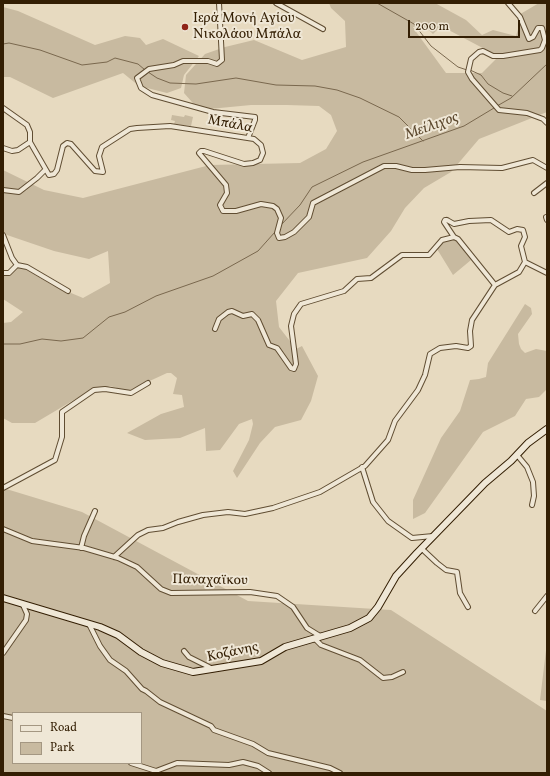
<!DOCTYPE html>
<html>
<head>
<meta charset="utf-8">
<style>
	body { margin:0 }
	#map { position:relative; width:550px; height:776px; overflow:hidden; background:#e7dac0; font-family:Vollkorn,serif }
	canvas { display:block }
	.frame { position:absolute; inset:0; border:4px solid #331e03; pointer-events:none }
	.legend { position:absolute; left:12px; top:712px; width:130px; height:52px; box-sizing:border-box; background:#efe7d6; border:1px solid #a49782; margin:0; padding:5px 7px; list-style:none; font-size:12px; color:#331e03 }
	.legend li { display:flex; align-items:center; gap:8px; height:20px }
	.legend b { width:20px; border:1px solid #a49782 }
	.scale { position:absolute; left:408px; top:20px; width:112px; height:18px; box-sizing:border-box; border:2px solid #331e03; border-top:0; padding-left:5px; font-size:12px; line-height:14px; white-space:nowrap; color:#331e03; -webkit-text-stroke:3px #efe7d6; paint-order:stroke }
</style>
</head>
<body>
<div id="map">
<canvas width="550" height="776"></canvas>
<div class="frame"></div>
<ul class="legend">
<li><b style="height:5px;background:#efe7d6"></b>Road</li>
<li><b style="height:11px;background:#c8baa0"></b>Park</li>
</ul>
<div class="scale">200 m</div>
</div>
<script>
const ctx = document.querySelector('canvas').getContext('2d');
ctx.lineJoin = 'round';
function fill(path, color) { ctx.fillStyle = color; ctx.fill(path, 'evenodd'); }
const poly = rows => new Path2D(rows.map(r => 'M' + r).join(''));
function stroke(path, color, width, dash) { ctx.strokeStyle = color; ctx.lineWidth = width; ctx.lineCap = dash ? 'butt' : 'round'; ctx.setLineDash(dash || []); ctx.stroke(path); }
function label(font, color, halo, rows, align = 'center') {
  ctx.font = font + ' Vollkorn,serif'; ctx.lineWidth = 4; ctx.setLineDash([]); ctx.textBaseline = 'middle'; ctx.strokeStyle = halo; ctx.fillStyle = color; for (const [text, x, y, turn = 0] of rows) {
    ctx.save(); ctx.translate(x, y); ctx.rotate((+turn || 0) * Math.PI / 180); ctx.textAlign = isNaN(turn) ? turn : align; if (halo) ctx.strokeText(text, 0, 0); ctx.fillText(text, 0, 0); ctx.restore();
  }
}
fill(poly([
	[329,3,435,3,466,20,482,35,493,30,516,36,519,26,517,16,539,3,547,3,547,112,479,139,451,172,424,188,405,208,391,231,367,258,298,273,276,301,279,327,296,349,302,346,318,376,311,401,301,420,275,427,260,443,237,478,233,471,249,440,253,424,252,419,239,424,220,450,206,451,205,428,180,438,145,440,127,433,161,414,184,407,182,395,173,394,177,378,171,373,167,373,128,391,110,386,97,391,89,391,35,423,12,423,3,418,3,323,11,322,23,312,3,299,3,275,10,275,17,268,23,268,52,285,83,298,110,283,108,251,89,259,54,251,7,235,3,232,3,170,44,190,83,198,210,165,300,163,326,149,337,131,331,115,319,106,287,105,251,105,199,110,184,93,186,75,205,54,225,47,254,40,302,60,346,47,345,21,331,8],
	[441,26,494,54,500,55,482,73,446,73,414,29,427,28,433,34],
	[3,7,18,11,95,45,125,36,140,38,146,45,163,39,199,56,184,75,181,88,167,93,139,86,123,73,53,98,10,77,3,77],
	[172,115,184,117,185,115,193,117,191,126,174,124,175,121,171,120],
	[454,238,471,260,453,275,437,249,441,242],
	[525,304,531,308,532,314,518,334,519,344,521,349,525,353,536,349,547,351,547,389,539,397,526,399,515,416,483,432,425,513,413,519,413,500,441,438,460,411,470,380,479,379,486,377,488,363],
	[3,488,82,512,248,601,391,610,547,711,547,773,3,773],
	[13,713,141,713,141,763,13,763],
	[547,642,547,701,540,700]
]), '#c8baa0');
stroke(poly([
	[377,3,414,24,431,46,458,67,467,70],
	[3,44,9,43,40,50,82,65,107,62,115,58,138,64,145,70],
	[470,70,481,75,488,84,503,93,512,96],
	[148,72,157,78,170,83,196,84,236,78,276,85,315,86,337,90,360,98,399,117,423,141],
	[497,106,511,98,547,64],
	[281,225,300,205,312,187,363,162,464,126,494,108],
	[3,344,20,344,42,339,61,341,83,338,109,317,125,312,156,296,213,276,258,251,275,232]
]), '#7a684e', 1);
const street = poly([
	[219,3,222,60,217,64,208,61,183,61,174,65,149,69,137,78,141,88,152,95,213,112,255,117,255,120,248,138],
	[276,3,323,29],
	[508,3,520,17,529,39,533,37,538,28,542,28,545,40,542,48,540,50,503,56,493,56,483,51,479,52,471,59,468,72,472,79,499,110,527,113,543,119,547,123],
	[3,108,27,125,30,132,30,142,49,175,54,174,57,170,63,146,67,143,71,144,95,171,103,172,99,156,102,147,130,129,137,128,170,126,254,139,261,145,263,153,260,160,253,163,244,164,204,151,201,151,199,153,226,185,227,193,220,205,223,211,236,211,261,204,273,206,277,209,281,218,277,233,279,238,285,237,294,232,309,217,313,203,384,166,396,166,412,170,425,170,460,167,502,168,533,160,547,168],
	[3,148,12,151,18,150,30,142],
	[3,190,19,192,37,178,45,170],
	[534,193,547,183],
	[546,217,547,220],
	[447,220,454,224,469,221,491,220,509,232,517,229,523,230,525,237,521,246,525,262,519,272,495,285,458,239,454,237,444,222,445,220,447,220],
	[3,235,12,258,17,265,9,273,3,273],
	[525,262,547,273],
	[17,265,27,267,68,291],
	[215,329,219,319,228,312,232,311,243,316,252,314,258,320,269,345,277,348,291,368,294,369,296,364,291,326,294,314,301,304,344,291,357,279,371,278,402,255,429,255,442,240,454,237],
	[517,455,527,467,533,482,534,496,532,505],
	[362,467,373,502,388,521,412,538,433,536],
	[3,488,55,460,62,437,62,412,94,390,105,389,131,393,148,383],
	[3,529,32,541,84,548,118,558,137,567,161,589,171,593,250,592,277,596,293,607,307,628,320,636],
	[81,548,84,536,95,511],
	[421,548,437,563,446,570,457,572,460,593,468,607],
	[114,557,138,535,148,530,163,528,178,522,203,515,228,512,245,514,273,508,320,492,365,466,388,440,395,421,418,390,425,375,430,354,440,348,456,346,468,348,471,346,470,331,472,320,495,285],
	[535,611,547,596],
	[89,624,100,646,110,660,126,671,142,689,146,691,160,702,211,726,214,730,253,744,268,753,330,768,340,773],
	[315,639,321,645,360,660,383,678,392,677,403,672],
	[184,651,189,657,213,669],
	[3,653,26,620,27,614,23,605],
	[3,716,13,718],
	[131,763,156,771,177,763,229,765,243,762,258,766,269,773]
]);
const secondary = poly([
	[3,598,100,627,118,635,141,652,162,663,193,672,261,661,285,647,350,628,369,618,378,607,396,576,417,553,485,483,511,461,528,443,547,429]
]);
stroke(street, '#604d32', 6);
stroke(secondary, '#331e03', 8);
stroke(street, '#efe7d6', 4);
stroke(secondary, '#efe7d6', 6);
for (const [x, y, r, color] of [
	[185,27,4,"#8f2418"]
]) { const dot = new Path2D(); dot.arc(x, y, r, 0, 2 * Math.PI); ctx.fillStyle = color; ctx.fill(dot); stroke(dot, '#efe7d6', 1.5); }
label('14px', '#331e03', '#efe7d6', [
	["Ιερά Μονή Αγίου",193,19],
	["Νικολάου Μπάλα",193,35]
], 'left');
label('14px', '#331e03', '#efe7d6', [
	["Μπάλα",230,125,11],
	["Παναχαϊκου",210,581,1],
	["Κοζάνης",233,653,-12]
]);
label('italic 15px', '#5d492f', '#efe7d6', [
	["Μείλιχος",432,127,-20]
]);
</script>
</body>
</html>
